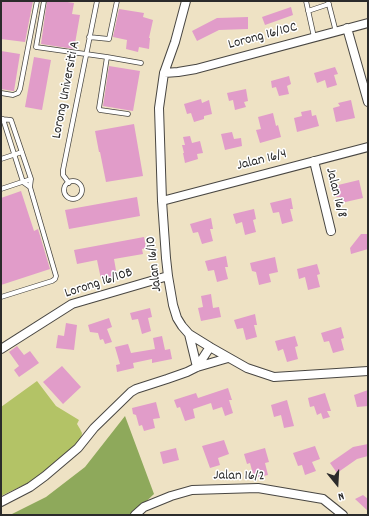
<!DOCTYPE html>
<html>
<head>
<meta charset="utf-8">
<style>
	body { margin:0 }
	#map { position:relative; width:369px; height:516px; overflow:hidden; background:#eee2c4; font-family:Dekko,sans-serif }
	canvas { display:block }
	.frame { position:absolute; inset:0; border:2px solid #2b2b2b; pointer-events:none }
	.north { position:absolute; left:317px; top:464px; width:40px; height:40px; -webkit-text-stroke:3px #fff; paint-order:stroke; rotate:162deg; font-size:11px; font-weight:700; line-height:16px; text-align:center; color:#2b2b2b }
	.north::after { content:''; display:block; margin:auto; width:14px; height:18px; background:#2b2b2b; clip-path:polygon(50% 0,100% 100%,50% 72%,0 100%) }
</style>
</head>
<body>
<div id="map">
<canvas width="369" height="516"></canvas>
<div class="frame"></div>
<div class="north">N</div>
</div>
<script>
const ctx = document.querySelector('canvas').getContext('2d');
ctx.lineJoin = 'round';
function fill(path, color) { ctx.fillStyle = color; ctx.fill(path, 'evenodd'); }
const poly = rows => new Path2D(rows.map(r => 'M' + r).join(''));
function stroke(path, color, width, dash) { ctx.strokeStyle = color; ctx.lineWidth = width; ctx.lineCap = dash ? 'butt' : 'round'; ctx.setLineDash(dash || []); ctx.stroke(path); }
function label(font, color, halo, rows, align = 'center') {
  ctx.font = font + ' Dekko,sans-serif'; ctx.lineWidth = 3; ctx.setLineDash([]); ctx.textBaseline = 'middle'; ctx.strokeStyle = halo; ctx.fillStyle = color; for (const [text, x, y, turn = 0] of rows) {
    ctx.save(); ctx.translate(x, y); ctx.rotate((+turn || 0) * Math.PI / 180); ctx.textAlign = isNaN(turn) ? turn : align; if (halo) ctx.strokeText(text, 0, 0); ctx.fillText(text, 0, 0); ctx.restore();
  }
}
fill(poly([
	[37,381,56,406,79,420,77,424,80,429,82,433,81,439,38,478,1,496,1,407]
]), '#b3c366');
fill(poly([
	[125,416,154,494,132,515,10,515,46,497,85,467]
]), '#8ea95b');
fill(poly([
	[1,1,33,1,25,42,1,39],
	[47,1,61,1,74,3,72,14,80,15,74,49,41,44],
	[291,7,293,15,265,25,262,17],
	[119,9,144,13,143,17,153,20,149,38,150,38,149,49,139,47,138,52,126,49,127,40,113,37],
	[248,17,248,29,219,30,197,41,192,31,217,18],
	[1,51,20,54,14,91,13,91,1,89],
	[34,57,51,60,42,110,25,107],
	[109,66,140,71,133,111,103,106],
	[335,67,338,74,334,75,337,85,327,88,325,80,317,83,314,73],
	[289,76,291,84,287,86,289,94,279,96,276,87,272,88,271,81],
	[246,89,248,101,244,102,246,107,235,110,233,100,229,101,227,93],
	[201,99,202,103,209,100,212,114,204,116,204,119,194,122,191,113,187,114,184,104],
	[351,100,355,118,336,122,333,108,340,106,338,103],
	[311,110,312,116,316,115,319,126,297,132,294,118,302,116,301,112],
	[273,113,276,126,278,125,281,137,260,143,256,130,261,129,258,117],
	[134,124,143,176,106,182,100,152,99,152,95,131],
	[232,132,234,139,241,138,242,146,225,150,221,134],
	[190,136,192,143,200,141,203,153,197,154,198,159,185,163,183,153,184,153,182,145,185,145,183,137],
	[359,180,363,198,341,203,340,197,336,197,334,186],
	[21,191,34,231,38,229,50,269,1,285,1,198],
	[137,197,140,216,69,229,65,210],
	[291,198,293,209,290,209,293,221,282,224,279,212,273,213,270,203],
	[254,209,256,219,253,220,256,232,245,235,242,222,236,224,233,214],
	[211,218,213,229,210,229,213,241,202,244,198,232,193,233,190,224],
	[361,234,368,234,368,249,351,254,350,248],
	[144,237,146,248,142,249,143,254,114,259,117,276,101,279,97,260,77,264,74,250],
	[226,256,228,267,225,267,228,279,217,282,214,270,208,271,205,261],
	[275,257,278,272,269,274,271,282,259,285,256,272,252,271,250,263],
	[317,264,320,274,317,275,320,287,308,290,305,277,299,279,297,269],
	[211,294,213,308,219,307,221,317,201,321,198,308,203,307,201,296],
	[150,308,152,317,148,318,151,331,142,334,138,319,132,320,130,313],
	[255,314,257,325,254,325,257,337,246,340,243,328,237,329,234,320],
	[109,318,112,327,107,329,112,342,105,344,103,339,100,340,98,333,90,332,88,325],
	[66,323,77,325,74,350,56,348,58,335,64,336],
	[341,327,344,338,341,339,344,350,333,353,329,341,324,342,321,333],
	[162,336,165,350,170,349,172,359,152,363,152,359,133,363,134,368,117,372,116,365,120,364,115,347,128,344,131,353,155,349,153,338],
	[295,336,298,346,295,347,298,359,287,362,283,349,278,351,275,341],
	[17,346,24,355,30,351,39,363,19,377,14,370,19,366,9,352],
	[62,366,81,387,63,404,43,382],
	[228,388,232,400,229,400,233,413,225,416,222,407,213,410,211,403,193,409,195,418,185,421,180,407,177,408,174,400,196,393,198,398],
	[368,390,368,406,357,407,354,395],
	[325,393,331,411,327,411,330,417,323,419,321,413,317,415,314,406,310,407,308,398],
	[287,400,294,426,284,428,281,415,274,417,271,405],
	[156,402,160,418,153,419,155,428,144,431,142,425,139,426,136,415,133,414,132,408],
	[224,440,229,454,218,458,220,465,210,468,202,446],
	[368,444,368,456,357,459,337,473,330,463,353,447],
	[315,446,320,459,312,462,316,471,305,475,302,465,298,466,293,453],
	[176,448,179,460,163,464,160,452],
	[265,448,269,462,265,463,268,475,254,478,250,463,247,464,244,454],
	[363,495,368,499,368,511,355,499]
]), '#e19cc9');
const service = poly([
	[44,1,36,47,107,57],
	[306,1,314,37],
	[328,1,336,32],
	[308,11,329,4],
	[89,37,109,39,117,1],
	[1,93,13,95,18,93,20,89,37,1],
	[128,114,100,110,99,108,107,57,141,63],
	[1,119,11,120,31,179,30,187,56,276,55,279,52,281,1,297],
	[3,119,23,182,30,187],
	[1,159,22,152],
	'64 190a9 9 0 1 1 18 0a9 9 0 1 1-18 0Z',
	[69,183,63,175,63,170,97,1],
	[1,189,31,179]
]);
const minor = poly([
	[186,1,175,42,164,73,159,108,162,201,166,258,168,276,173,305,177,318,182,326,189,334,210,347,247,368,274,377,368,371],
	[347,28,368,102],
	[164,73,178,72,196,69,368,23],
	[314,161,331,231],
	[162,201,368,147],
	[189,334,197,367],
	[1,349,72,304,168,276],
	[197,367,210,347],
	[1,502,30,487,45,476,78,448,94,428,131,392,136,389,167,379,187,372,197,367,228,358],
	[135,515,144,507,171,496,192,490,258,488,323,499,343,515]
]);
stroke(service, '#484642', 5.5);
stroke(minor, '#484642', 10);
stroke(service, '#fff', 4);
stroke(minor, '#fff', 8);
label('14px', '#2b2b2b', '#fff', [
	["Lorong 16/10C",263,37,-15],
	["Lorong Universiti A",67,90,-79],
	["Jalan 16/4",262,161,-14],
	["Jalan 16/8",335,193,76],
	["Jalan 16/10",155,264,-97],
	["Lorong 16/10B",99,284,-18],
	["Jalan 16/2",239,477,1]
]);
</script>
</body>
</html>
